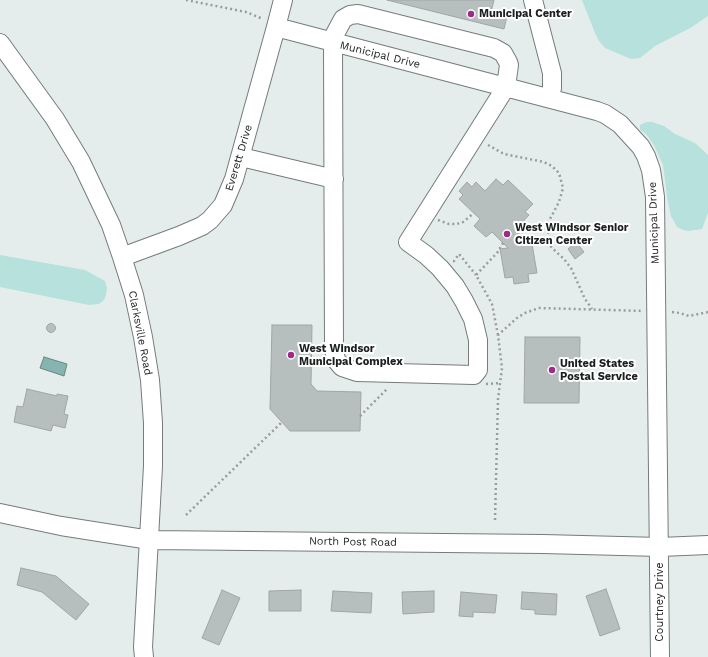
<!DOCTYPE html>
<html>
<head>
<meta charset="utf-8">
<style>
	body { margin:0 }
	canvas { display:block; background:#e4edec }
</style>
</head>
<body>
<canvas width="708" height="657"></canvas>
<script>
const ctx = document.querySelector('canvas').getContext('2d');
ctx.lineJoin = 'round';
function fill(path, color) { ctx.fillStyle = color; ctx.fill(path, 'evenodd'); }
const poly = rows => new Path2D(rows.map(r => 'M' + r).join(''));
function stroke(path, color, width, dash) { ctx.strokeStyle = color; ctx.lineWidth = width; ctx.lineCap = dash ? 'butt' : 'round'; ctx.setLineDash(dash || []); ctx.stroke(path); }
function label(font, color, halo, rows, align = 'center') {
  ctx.font = font + ' "Work Sans",sans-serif'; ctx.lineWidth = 4; ctx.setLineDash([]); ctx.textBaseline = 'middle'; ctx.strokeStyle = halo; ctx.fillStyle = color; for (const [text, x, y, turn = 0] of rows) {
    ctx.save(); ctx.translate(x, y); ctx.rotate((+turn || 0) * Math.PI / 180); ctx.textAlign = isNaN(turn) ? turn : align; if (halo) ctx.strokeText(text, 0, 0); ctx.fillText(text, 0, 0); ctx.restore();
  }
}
fill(poly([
	[582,0,708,0,708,16,692,27,655,46,640,58,631,59,605,48,599,41,595,33],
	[646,122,652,122,664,126,675,134,695,143,708,155,708,213,702,229,689,231,683,230,677,227,671,216,668,203,663,165,654,145,646,134,640,130,640,125],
	[0,255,85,270,105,281,107,288,106,295,104,300,99,304,89,305,0,287]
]), '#b6e1dc');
const water = poly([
	[44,357,67,364,64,376,40,368,44,357]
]);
fill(water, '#86b4b0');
stroke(water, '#668784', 1);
const building = poly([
	[387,0,494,0,491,12,507,16,504,29,387,0],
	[496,179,503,185,508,180,533,204,525,212,529,215,515,230,530,244,532,244,537,273,528,274,529,282,514,284,513,277,505,278,500,249,508,248,492,232,486,237,474,226,480,219,459,199,463,195,459,191,467,182,472,187,476,182,485,191,496,179],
	[576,242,584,252,575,259,568,249,576,242],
	'46.5 328a4.5 4.5 0 1 1 9 0a4.5 4.5 0 1 1-9 0Z',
	[272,325,312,325,311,384,317,391,361,392,360,431,290,431,270,409,272,325],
	[525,337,580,337,579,403,524,403,525,337],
	[27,389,57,396,57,394,68,396,64,414,68,415,65,428,53,425,51,431,14,422,17,406,23,407,27,389],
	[21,568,56,576,89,604,76,620,42,592,17,585,21,568],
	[606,589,620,629,600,636,586,596,606,589],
	[222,590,240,598,219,645,202,638,222,590],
	[301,590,301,611,269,611,269,591,301,590],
	[333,591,372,593,371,613,331,611,333,591],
	[434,591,434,612,403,614,402,592,434,591],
	[461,592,497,595,495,613,473,612,473,617,459,616,461,592],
	[522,592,557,594,556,615,535,614,535,610,521,609,522,592]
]);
fill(building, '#b7bfbe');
stroke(building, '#9fa6a5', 1);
const minor = poly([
	[533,0,552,73,552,88,550,98],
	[358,14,494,48,503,53,508,62,509,65,506,87,408,242,426,255,440,268,455,286,464,301,473,319,478,340,478,370,474,375,357,372,342,367,336,360,334,349,333,43,335,34,343,19,350,15,358,14],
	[276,27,597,111,605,114,620,124,641,147,646,156,651,170,655,197,660,657],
	[0,43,55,119,81,162,111,225,122,257,134,295,143,337,150,380,153,423,153,466,143,647,144,657],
	[241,157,334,179],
	[122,257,179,236,202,226,210,220,223,205,234,179,276,27,283,0],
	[0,513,61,526,150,540,543,544,660,547,708,545]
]);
stroke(minor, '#757c7b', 20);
stroke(poly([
	[186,0,246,12,263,19],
	[488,145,504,154,544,162,552,166,559,173,563,188,559,202,550,219,548,234,549,244,552,248,564,259,571,268,585,299,592,309],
	[438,220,449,224,457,224,463,222,474,213],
	[453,261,454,261,459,254,476,275],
	[672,312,680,313,689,316,708,312],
	[498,335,492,304,476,275,497,253,503,243],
	[486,384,500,383],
	[360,416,388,388],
	[186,515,282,422],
	[495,520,498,399,502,368,498,335,517,318,525,313,539,308,643,311]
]), '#979d9d', 2.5, [2, 3]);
stroke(minor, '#fff', 18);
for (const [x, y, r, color] of [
	[471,14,4,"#9e2b87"],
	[507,234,4,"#9e2b87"],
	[291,355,4,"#9e2b87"],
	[552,370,4,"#9e2b87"]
]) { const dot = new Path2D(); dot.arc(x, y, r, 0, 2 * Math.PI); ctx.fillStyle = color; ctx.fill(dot); stroke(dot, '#fff', 1.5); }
label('bold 11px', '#1c1f1f', '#fff', [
	["Municipal Center",479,14],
	["West Windsor Senior",515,228],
	["Citizen Center",515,241],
	["West Windsor",299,349],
	["Municipal Complex",299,362],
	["United States",560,364],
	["Postal Service",560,377]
], 'left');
label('11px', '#1c1f1f', '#fff', [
	["Municipal Drive",380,55,14],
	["Everett Drive",239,158,-73],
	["Municipal Drive",654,223,-92],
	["Clarksville Road",140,333,79],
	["North Post Road",353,542,1],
	["Courtney Drive",660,602,-90]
]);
</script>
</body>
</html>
